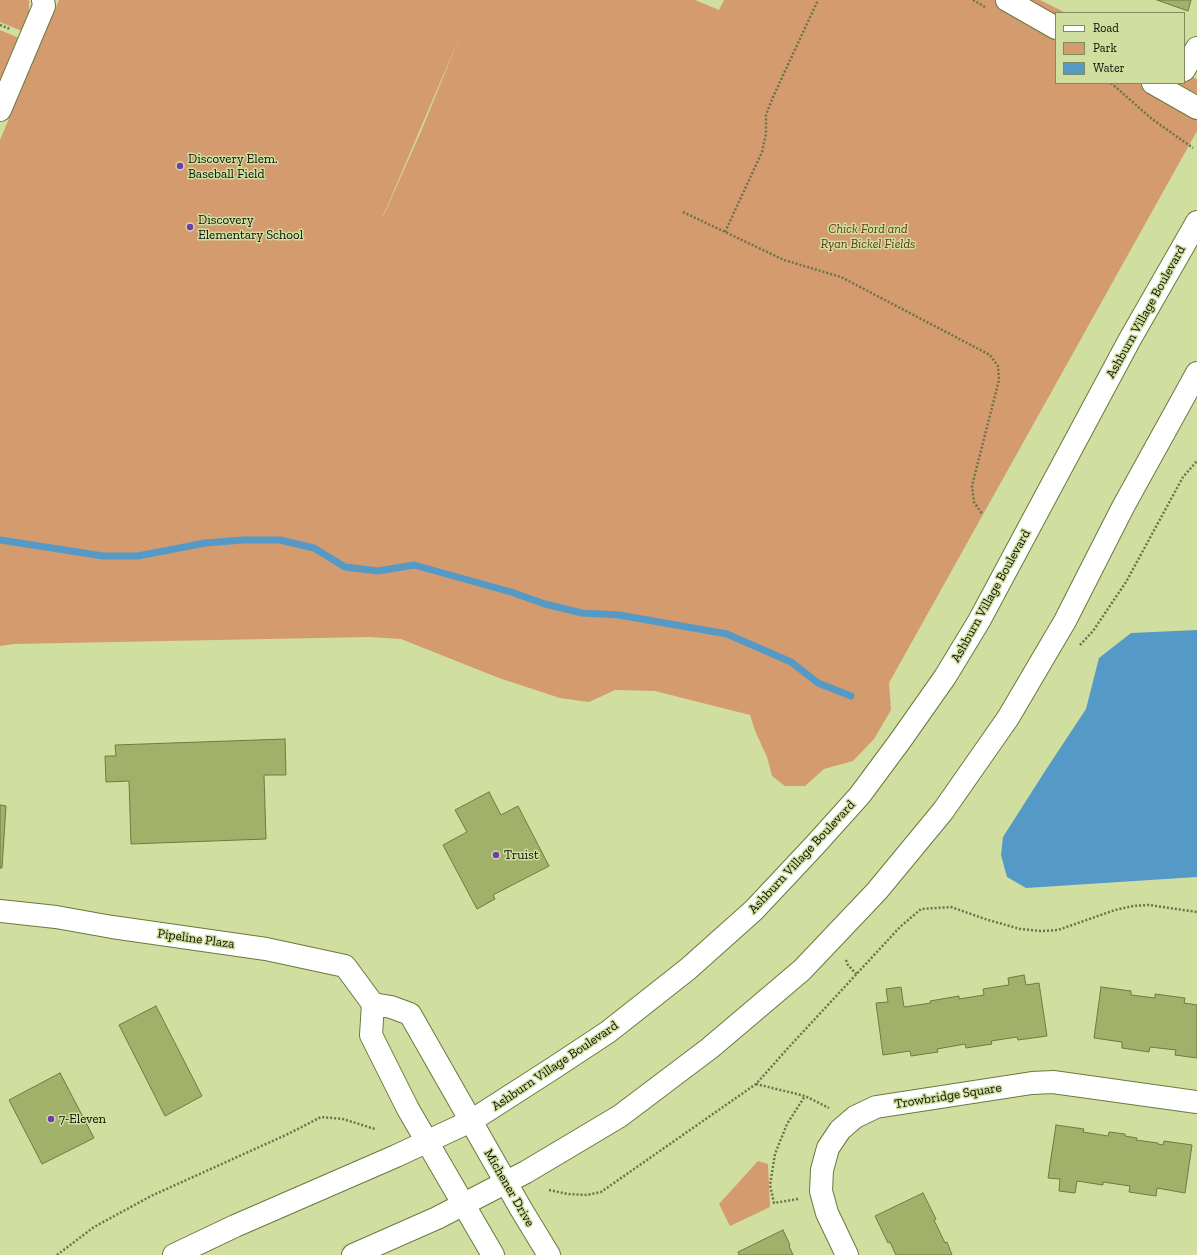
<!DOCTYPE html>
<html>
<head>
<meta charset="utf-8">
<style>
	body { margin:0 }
	#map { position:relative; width:1197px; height:1255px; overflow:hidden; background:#d0dea0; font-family:"Zilla Slab",serif }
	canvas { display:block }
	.legend { position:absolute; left:1055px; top:12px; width:130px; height:72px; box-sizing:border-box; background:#d0dea0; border:1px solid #818b60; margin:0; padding:5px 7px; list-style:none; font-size:12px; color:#0b0f00 }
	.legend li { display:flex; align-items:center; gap:8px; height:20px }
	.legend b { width:20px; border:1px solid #818b60 }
</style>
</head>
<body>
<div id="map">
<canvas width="1197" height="1255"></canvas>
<ul class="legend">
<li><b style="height:5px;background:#fff"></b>Road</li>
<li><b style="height:11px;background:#d49b6e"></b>Park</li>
<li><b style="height:11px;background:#559ac6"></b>Water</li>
</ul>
</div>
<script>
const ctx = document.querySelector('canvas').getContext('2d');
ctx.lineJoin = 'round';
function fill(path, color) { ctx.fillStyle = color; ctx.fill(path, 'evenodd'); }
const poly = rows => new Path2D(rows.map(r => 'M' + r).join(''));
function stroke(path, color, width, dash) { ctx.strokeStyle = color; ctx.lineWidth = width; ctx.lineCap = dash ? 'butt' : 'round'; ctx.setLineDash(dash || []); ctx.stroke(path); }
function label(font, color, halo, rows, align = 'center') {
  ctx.font = font + ' "Zilla Slab",serif'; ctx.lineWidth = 3; ctx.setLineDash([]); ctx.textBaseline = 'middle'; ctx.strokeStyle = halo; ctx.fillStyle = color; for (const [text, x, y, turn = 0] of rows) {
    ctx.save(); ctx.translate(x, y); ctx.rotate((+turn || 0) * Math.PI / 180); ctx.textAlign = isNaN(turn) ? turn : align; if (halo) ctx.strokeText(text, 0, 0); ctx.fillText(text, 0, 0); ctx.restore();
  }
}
fill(poly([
	[0,0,29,0,29,16,22,31,0,22],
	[59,0,695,0,719,10,724,0,1040,0,1066,13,1056,13,1056,83,1184,83,1184,73,1197,79,1197,131,889,683,891,710,874,739,853,761,824,769,805,786,785,786,772,776,767,757,756,733,750,715,655,691,615,690,589,702,560,698,499,678,401,639,369,637,14,644,0,646,0,140],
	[460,36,422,129,383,217,383,216],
	[0,30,19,38,0,85],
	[758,1161,768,1164,770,1207,730,1226,719,1204]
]), '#d49b6e');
fill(poly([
	[1197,630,1197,877,1026,888,1007,877,1001,855,1003,837,1047,768,1086,709,1099,658,1131,633]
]), '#559ac6');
stroke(poly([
	[0,540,103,556,138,556,205,543,243,540,280,540,314,548,345,567,378,571,414,565,511,592,545,604,582,613,619,615,727,634,791,662,818,683,851,696]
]), '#559ac6', 7);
const building = poly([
	[1157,0,1191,0,1188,11,1157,0],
	[285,739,286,775,264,775,266,839,131,844,129,781,106,782,105,756,116,756,115,745,285,739],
	[489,792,501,815,518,806,549,866,493,895,495,899,477,909,443,845,467,832,455,810,489,792],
	[0,805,6,806,2,868,0,868,0,805],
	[1024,975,1026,985,1039,983,1047,1036,1018,1040,1017,1037,991,1041,992,1044,966,1048,965,1044,937,1049,938,1052,911,1056,910,1051,883,1055,876,1003,888,1002,886,989,901,987,904,1007,931,1003,930,1001,959,996,959,999,984,995,983,989,1009,985,1008,978,1024,975],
	[1101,987,1131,991,1131,995,1155,998,1155,994,1185,998,1184,1003,1197,1005,1197,1058,1175,1055,1176,1050,1150,1047,1149,1052,1122,1048,1122,1042,1094,1038,1101,987],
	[156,1006,202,1096,165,1116,119,1025,156,1006],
	[60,1073,94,1138,42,1164,9,1100,60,1073],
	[1056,1125,1084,1129,1083,1132,1108,1136,1109,1132,1125,1134,1125,1136,1137,1138,1136,1140,1158,1143,1158,1144,1163,1145,1164,1141,1192,1145,1185,1193,1157,1188,1156,1196,1129,1192,1130,1186,1103,1182,1103,1185,1077,1181,1075,1193,1059,1191,1060,1179,1048,1178,1056,1125],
	[923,1193,936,1219,934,1220,945,1243,947,1242,952,1255,896,1255,890,1242,888,1243,875,1216,923,1193],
	[783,1230,790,1245,789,1246,793,1255,739,1255,738,1252,783,1230]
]);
fill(building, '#a2b16a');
stroke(building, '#6e7a40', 1);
const minor = poly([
	[1007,0,1056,28],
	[1184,70,1197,48],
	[1153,83,1197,108],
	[0,110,44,6,43,0],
	[0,911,56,917,112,927,266,949,345,966,373,1004,371,1035,408,1109,493,1255],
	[373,1004,391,1007,410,1014,521,1209,549,1255],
	[847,1255,827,1213,821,1191,822,1170,828,1148,840,1130,855,1117,876,1107,1032,1083,1053,1082,1197,1102]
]);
const major = poly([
	[174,1255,235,1226,396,1156,471,1121,555,1067,608,1032,688,969,754,910,815,845,860,795,900,741,945,677,979,621,1130,339,1197,222],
	[353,1255,437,1218,526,1172,620,1116,710,1048,802,970,877,891,943,811,1008,718,1065,621,1123,507,1197,373]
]);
stroke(minor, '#6c783e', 24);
stroke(major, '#6c783e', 24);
stroke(poly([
	[973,0,985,7],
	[0,25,10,29],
	[1111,83,1152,119,1193,148],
	[683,212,784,260,841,277,990,355,998,366,999,380,972,486,974,502,982,514],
	[725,232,762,152,766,134,766,115,773,97,818,0],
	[1080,645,1093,631,1126,582,1183,477,1197,461],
	[846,960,848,965,857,975],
	[756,1084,805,1096,829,1108],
	[549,1190,568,1194,587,1195,601,1192,756,1084,789,1047,900,927,921,909,951,907,985,919,1020,929,1041,931,1058,930,1115,910,1133,906,1149,905,1197,912],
	[798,1199,774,1203,770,1185,775,1154,787,1124,805,1096],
	[57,1255,94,1227,151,1196,288,1134,321,1117,343,1119,375,1129]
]), '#6a734d', 2.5, [2, 2]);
stroke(minor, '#fff', 22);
stroke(major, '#fff', 22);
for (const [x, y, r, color] of [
	[180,166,4,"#6d3bb2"],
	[190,227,4,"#6d3bb2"],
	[496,855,4,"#6d3bb2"],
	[51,1119,4,"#6d3bb2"]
]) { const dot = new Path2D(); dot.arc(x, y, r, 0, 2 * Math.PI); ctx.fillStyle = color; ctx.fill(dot); stroke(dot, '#d0dea0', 1.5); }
label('13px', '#0b0f00', '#d0dea0', [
	["Discovery Elem.",188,159],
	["Baseball Field",188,174],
	["Discovery",198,220],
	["Elementary School",198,235],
	["Truist",504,855],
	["7-Eleven",59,1119]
], 'left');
label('italic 13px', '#623a16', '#d0dea0', [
	["Chick Ford and",868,229],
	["Ryan Bickel Fields",868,244]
]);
label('13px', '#0b0f00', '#d0dea0', [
	["Ashburn Village Boulevard",1146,312,-61],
	["Ashburn Village Boulevard",991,596,-61],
	["Ashburn Village Boulevard",802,857,-47],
	["Pipeline Plaza",196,939,8],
	["Ashburn Village Boulevard",555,1066,-34],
	["Trowbridge Square",948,1096,-9],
	["Michener Drive",509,1188,60]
]);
</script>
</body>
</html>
